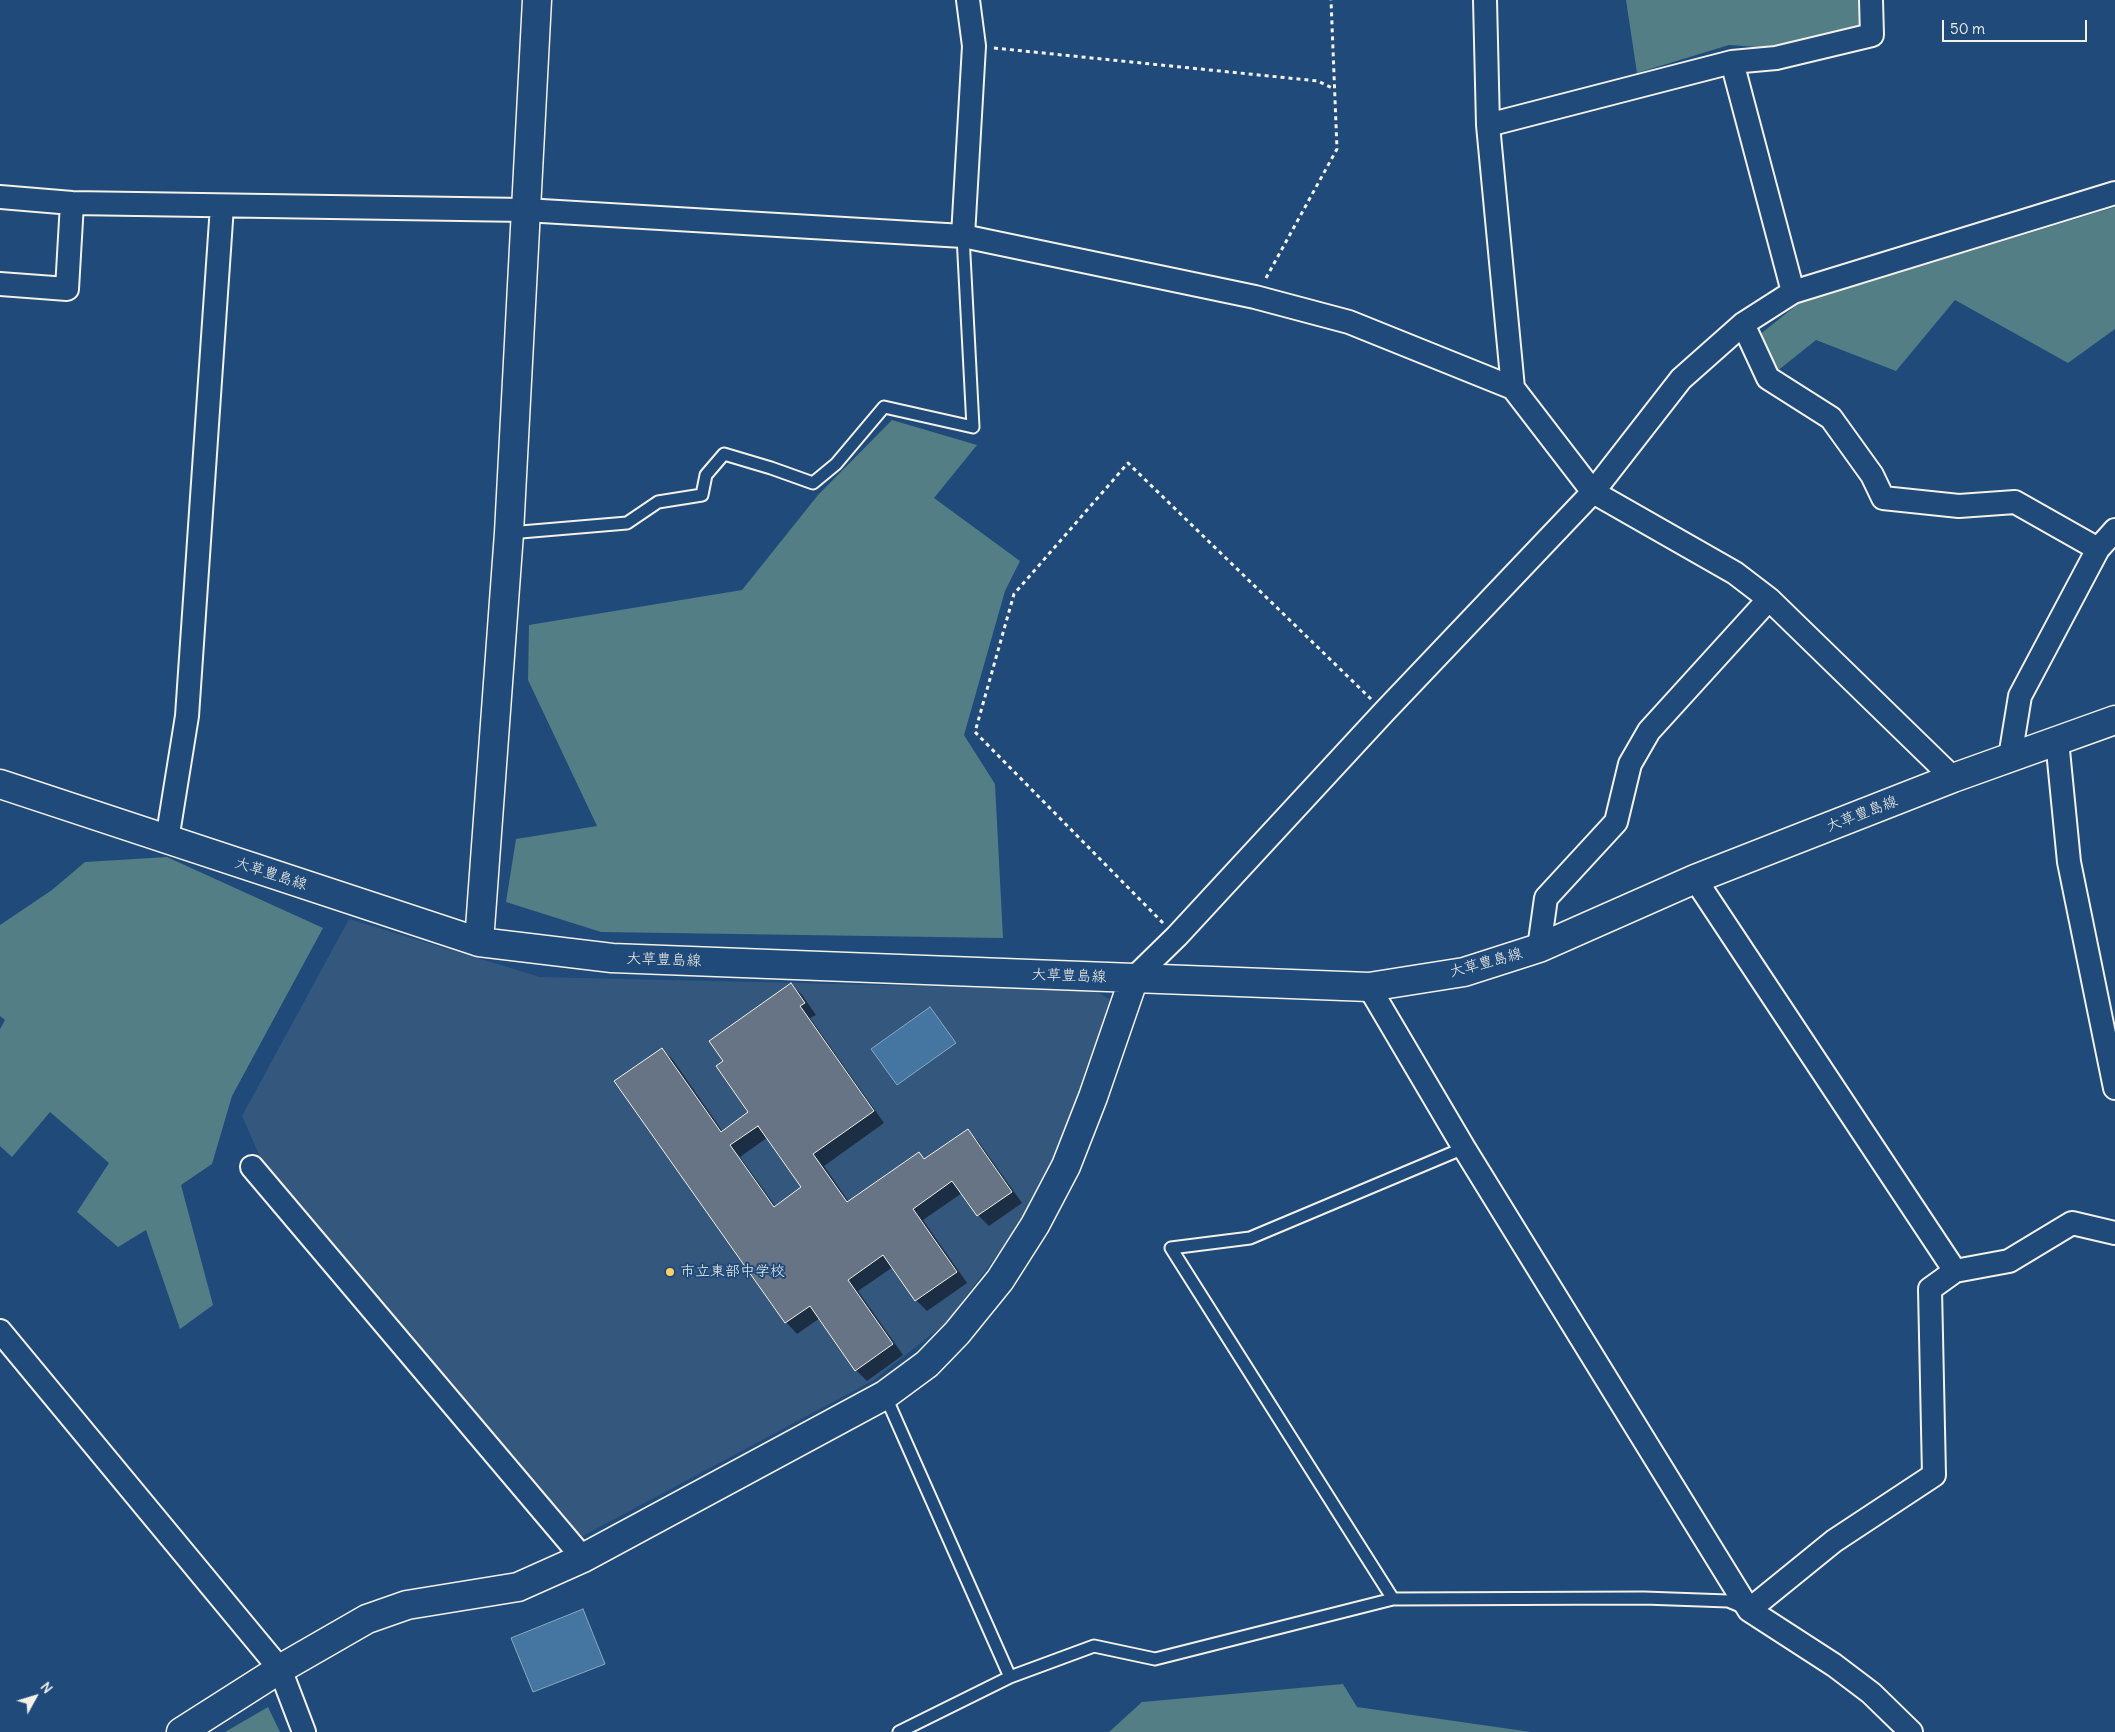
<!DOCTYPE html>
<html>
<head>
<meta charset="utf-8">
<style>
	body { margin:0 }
	#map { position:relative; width:2115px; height:1732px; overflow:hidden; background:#1f4a7a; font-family:Delius,sans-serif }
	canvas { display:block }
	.north { position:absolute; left:10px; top:1672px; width:50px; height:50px; -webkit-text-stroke:4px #1f4a7a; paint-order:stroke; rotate:51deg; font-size:14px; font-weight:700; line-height:20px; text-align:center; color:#f4f1e8 }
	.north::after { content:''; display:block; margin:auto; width:18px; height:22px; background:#f4f1e8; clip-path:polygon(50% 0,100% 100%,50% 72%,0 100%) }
	.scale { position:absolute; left:1942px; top:20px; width:145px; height:22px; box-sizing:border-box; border:2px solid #f4f1e8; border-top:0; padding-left:6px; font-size:15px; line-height:18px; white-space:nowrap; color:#f4f1e8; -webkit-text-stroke:4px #1f4a7a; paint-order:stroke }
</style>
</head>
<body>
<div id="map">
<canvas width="2115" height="1732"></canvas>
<div class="north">N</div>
<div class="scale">50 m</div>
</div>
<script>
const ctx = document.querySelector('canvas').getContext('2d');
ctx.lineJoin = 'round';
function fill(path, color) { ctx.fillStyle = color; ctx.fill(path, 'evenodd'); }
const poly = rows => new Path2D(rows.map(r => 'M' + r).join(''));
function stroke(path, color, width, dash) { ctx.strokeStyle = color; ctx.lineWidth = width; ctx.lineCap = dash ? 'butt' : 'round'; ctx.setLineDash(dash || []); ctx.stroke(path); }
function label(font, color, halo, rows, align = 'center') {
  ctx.font = font + ' Delius,"Klee One",sans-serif'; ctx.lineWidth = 4; ctx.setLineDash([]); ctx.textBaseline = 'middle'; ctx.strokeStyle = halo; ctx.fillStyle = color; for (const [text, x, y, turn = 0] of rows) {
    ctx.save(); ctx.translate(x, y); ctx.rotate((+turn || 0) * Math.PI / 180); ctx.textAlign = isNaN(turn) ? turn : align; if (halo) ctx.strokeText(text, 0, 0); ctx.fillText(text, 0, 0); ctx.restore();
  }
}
fill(poly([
	[349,919,540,977,1094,990,1111,1000,1081,1101,1022,1222,946,1323,874,1380,579,1538,261,1159,242,1116]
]), '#34577e');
fill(poly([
	[1626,0,1861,0,1861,26,1772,48,1729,45,1637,73],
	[2115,207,2115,329,2068,363,1955,300,1896,371,1816,340,1776,372,1758,336,1799,303],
	[892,420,977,445,934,498,1020,561,1005,591,964,735,995,784,1003,938,601,932,506,902,516,839,597,826,528,680,529,625,742,590,818,495],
	[167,857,323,928,232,1096,212,1164,181,1185,213,1305,180,1329,146,1230,118,1247,77,1212,109,1163,50,1112,12,1157,0,1146,0,1029,5,1020,0,1016,0,925,52,890,85,862],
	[1343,1684,1357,1707,1531,1732,1109,1732,1142,1702],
	[268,1707,280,1732,225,1732]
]), '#537e86');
const water = poly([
	[930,1007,956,1043,897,1085,871,1049,930,1007],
	[583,1609,605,1664,533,1692,511,1638,583,1609]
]);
fill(water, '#4576a2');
stroke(water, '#8ba7be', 1);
fill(poly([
	[791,984,802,995,816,1015,810,1018,884,1123,824,1166,849,1202,919,1154,925,1160,967,1130,978,1141,1022,1203,989,1226,978,1215,962,1193,923,1220,967,1283,927,1311,916,1300,893,1267,858,1291,903,1355,867,1381,856,1370,820,1318,797,1334,786,1322,616,1082,662,1049,673,1060,723,1132,750,1112,725,1061],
	[768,1137,803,1188,776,1207,740,1157]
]), '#0007');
const building = poly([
	[791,983,805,1003,800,1006,874,1111,813,1154,847,1202,919,1152,924,1159,968,1129,1012,1192,977,1216,952,1181,913,1209,957,1272,915,1301,883,1255,848,1280,893,1344,855,1371,810,1306,785,1323,614,1081,662,1048,721,1132,748,1112,716,1066,723,1061,709,1041,791,983],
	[758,1126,801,1187,774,1207,730,1145,758,1126]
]);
fill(building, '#667486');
stroke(building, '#f4f1e8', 1);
const lane = poly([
	[509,533,627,523,658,502,702,495,706,475,724,454,771,468,813,483,836,464,884,407,973,427,963,236],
	[885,1395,1010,1677],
	[1393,1599,1171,1248,1250,1238,1464,1148],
	[899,1732,1010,1677,1094,1646,1155,1659,1393,1599,1644,1598,1728,1601,1745,1608]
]);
const street = poly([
	[1485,0,1488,125,1513,388],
	[1732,62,1793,292],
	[1488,125,1732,62,1776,58,1872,35,1871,0],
	[0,197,72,203,525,210,963,236,1255,297,1349,322,1513,388,1593,492,1735,573,1769,599,1953,778],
	[963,236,974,46,968,0],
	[0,284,67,289,72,203],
	[1743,324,1768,378,1831,418,1872,475,1883,498,1959,506,2015,502,2098,549],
	[2057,740,2069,862,2115,1088],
	[2010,757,2020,696,2098,549,2115,530],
	[167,840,187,716,222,206],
	[1695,879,1955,1271],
	[1539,948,1546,898,1616,822,1630,764,1649,731,1769,599],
	[1134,978,1177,936,1384,712,1593,492,1681,379,1743,324,1793,292,2115,193],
	[1369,987,1464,1148,1749,1610,1834,1665,1871,1693,1911,1732],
	[252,1167,583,1558],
	[0,1331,280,1669,304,1732],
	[1749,1610,1834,1541,1934,1475,1930,1289,1955,1271,2009,1261,2072,1223,2115,1233]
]);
const secondary = poly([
	[0,784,479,942,612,958,1369,987,1464,972,1539,948,1695,879,1953,778,2115,720],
	[479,942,509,533,537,0],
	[181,1732,280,1669,367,1619,407,1605,518,1587,583,1558,885,1395,927,1364,957,1333,1000,1280,1035,1225,1066,1166,1093,1097,1134,978]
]);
stroke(lane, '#f4f1e8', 15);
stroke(street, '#f4f1e8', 26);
stroke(secondary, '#f4f1e8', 31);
stroke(poly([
	[994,48,1318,81,1334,89],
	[1266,278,1337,149,1331,0],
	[1163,923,975,732,1014,594,1128,463,1371,699]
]), '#f4f1e8', 3, [4, 4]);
stroke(lane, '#1f4a7a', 11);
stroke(street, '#1f4a7a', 22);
stroke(secondary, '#1f4a7a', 28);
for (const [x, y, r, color] of [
	[670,1272,5,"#ffd166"]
]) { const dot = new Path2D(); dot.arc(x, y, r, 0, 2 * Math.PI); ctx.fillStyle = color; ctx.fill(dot); stroke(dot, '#1f4a7a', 2); }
label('15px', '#f4f1e8', '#1f4a7a', [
	["大草豊島線",1862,814,-21],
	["大草豊島線",271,874,18],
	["大草豊島線",664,960,2],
	["大草豊島線",1486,963,-15],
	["大草豊島線",1069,976,2]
]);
label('15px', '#f4f1e8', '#1f4a7a', [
	["市立東部中学校",680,1272]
], 'left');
</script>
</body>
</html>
